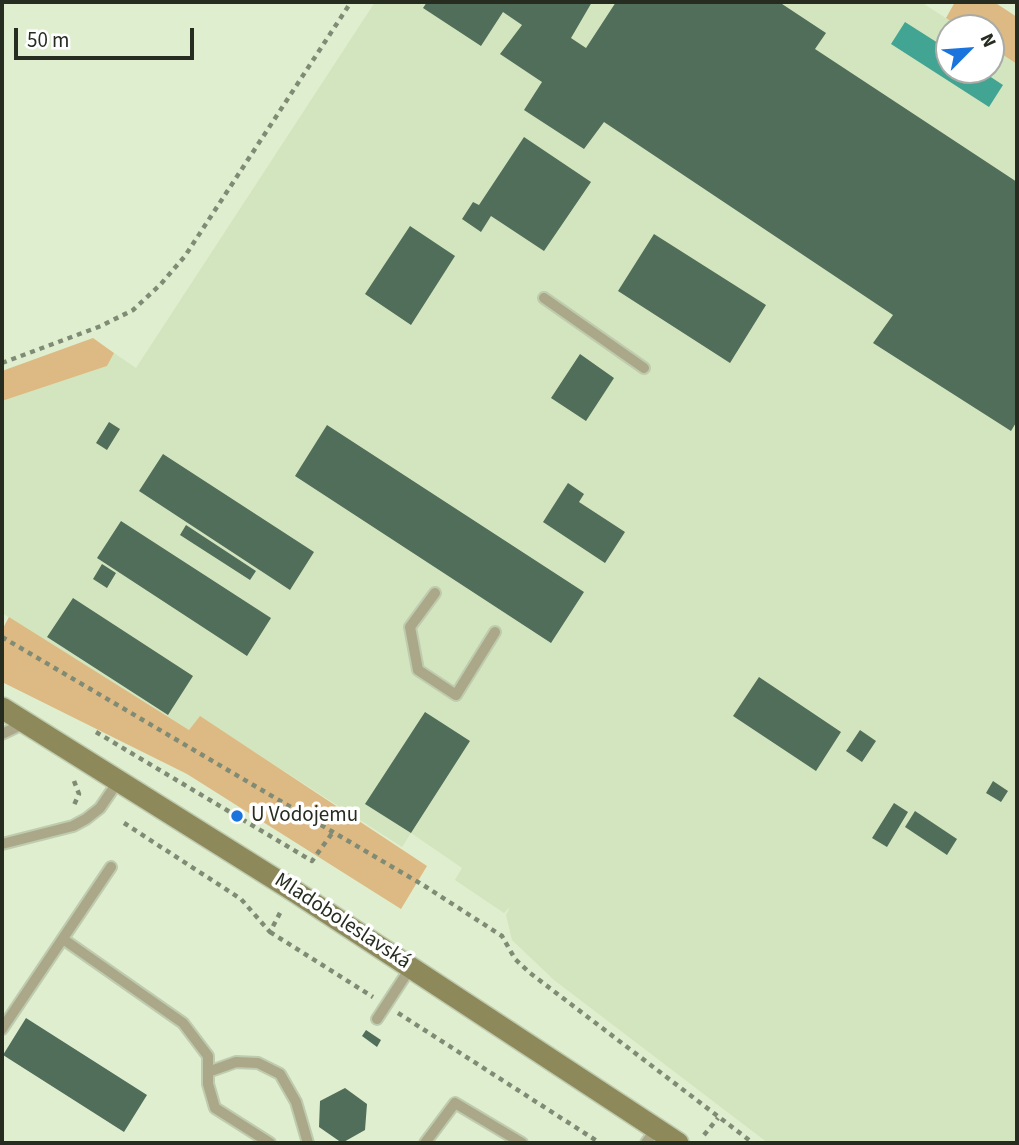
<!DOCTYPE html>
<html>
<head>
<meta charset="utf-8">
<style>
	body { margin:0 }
	#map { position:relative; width:1019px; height:1145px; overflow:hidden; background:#dfeece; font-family:"Source Sans 3",sans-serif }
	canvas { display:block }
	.frame { position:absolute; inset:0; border:4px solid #262c20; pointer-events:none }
	.north { position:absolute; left:935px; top:14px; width:70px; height:70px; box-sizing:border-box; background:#fff; border:2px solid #a8aba6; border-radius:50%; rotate:65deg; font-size:19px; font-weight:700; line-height:28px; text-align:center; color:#262c20 }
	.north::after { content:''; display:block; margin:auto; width:24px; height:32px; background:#1b74de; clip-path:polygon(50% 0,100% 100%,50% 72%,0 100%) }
	.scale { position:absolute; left:14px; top:28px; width:180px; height:32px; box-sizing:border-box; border:4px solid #262c20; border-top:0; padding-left:9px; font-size:21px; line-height:24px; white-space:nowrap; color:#262c20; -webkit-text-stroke:5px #fff; paint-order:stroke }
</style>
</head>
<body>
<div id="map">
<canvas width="1019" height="1145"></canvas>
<div class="frame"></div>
<div class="north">N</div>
<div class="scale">50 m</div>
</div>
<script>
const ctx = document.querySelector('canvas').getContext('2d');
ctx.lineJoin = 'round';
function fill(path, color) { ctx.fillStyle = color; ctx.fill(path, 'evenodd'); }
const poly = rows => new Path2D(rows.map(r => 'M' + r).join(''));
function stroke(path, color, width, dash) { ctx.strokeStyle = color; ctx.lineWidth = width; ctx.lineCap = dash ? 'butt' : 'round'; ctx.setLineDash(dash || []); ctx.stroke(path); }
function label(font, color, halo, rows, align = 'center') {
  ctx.font = font + ' "Source Sans 3",sans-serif'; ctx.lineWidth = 7; ctx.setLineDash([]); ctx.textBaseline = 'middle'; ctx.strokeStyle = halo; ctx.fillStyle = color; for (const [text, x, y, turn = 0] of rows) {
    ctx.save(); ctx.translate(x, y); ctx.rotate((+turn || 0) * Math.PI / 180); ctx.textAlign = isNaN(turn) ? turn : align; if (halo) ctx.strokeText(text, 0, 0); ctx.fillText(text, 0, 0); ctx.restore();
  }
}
fill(poly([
	[375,2,921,2,961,28,949,28,949,70,991,70,991,47,1017,64,1017,1143,768,1143,554,980,512,940,506,915,510,907,504,913,455,880,462,868,452,861,411,833,402,847,200,717,189,730,2,613,2,401,107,366,114,353,136,368]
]), '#d2e5be');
fill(poly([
	[955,2,994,2,1017,17,1017,64,991,47,991,28,961,28,946,18],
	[93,338,114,353,107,366,2,401,2,371],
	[9,617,189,730,200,716,427,866,401,909,187,774,2,682,2,630]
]), '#ddb983');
fill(poly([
	[905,22,949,50,949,70,980,70,1003,85,989,107,891,44]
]), '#42a492');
fill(poly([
	[427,2,592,2,571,38,586,48,616,2,779,2,826,33,815,49,1017,182,1017,421,1011,431,873,343,893,315,604,122,584,149,524,110,542,82,500,54,522,25,503,12,481,46,423,8],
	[524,137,591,182,544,251,491,216,481,232,462,219,473,202,479,205],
	[410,226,455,256,411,325,365,294],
	[654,234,766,305,730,363,618,291],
	[580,354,614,378,586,421,551,398],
	[109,422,120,429,107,450,96,443],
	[327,425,584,592,551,643,295,476],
	[163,454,314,552,290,590,139,491],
	[568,483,584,494,579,502,625,532,605,563,543,522],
	[121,521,271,618,247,656,97,558],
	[186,525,256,571,250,580,180,535],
	[102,564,116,573,107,588,93,579],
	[73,598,193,676,168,715,47,637],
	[759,677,841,732,816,771,733,716],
	[425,712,470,741,411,833,365,804],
	[860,730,876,741,862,762,846,751],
	[993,781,1008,791,1001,802,986,793],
	[894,803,908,812,887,847,872,838],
	[915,811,957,839,947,855,905,827],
	[26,1018,147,1095,124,1132,3,1055],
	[366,1030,381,1040,377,1047,362,1036],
	[345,1088,367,1104,365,1130,342,1143,319,1127,320,1101]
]), '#516e5a');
const lane = poly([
	[544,298,644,368],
	[435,593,410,627,418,670,456,695,495,632],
	[2,734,25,723],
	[2,844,73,826,86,819,100,808,119,780],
	[63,939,183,1023,208,1056,208,1084,215,1108,270,1143],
	[377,1019,411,967],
	[2,1029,111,867],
	[208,1072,236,1062,258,1063,280,1074,296,1102,308,1143],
	[425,1143,455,1103,522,1143],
	[646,1143,656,1129]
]);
const secondary = poly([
	[2,708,294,891,678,1143]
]);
stroke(lane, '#becbaf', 14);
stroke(secondary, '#becbaf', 24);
stroke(poly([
	[2,363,101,326,133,310,160,285,185,256,351,2],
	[2,637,423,885,502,936,515,959,530,973,753,1143],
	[96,732,312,861,333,832],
	[74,781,79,794,74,805],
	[124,823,241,899,270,932,281,911],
	[270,932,373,997],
	[398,1013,600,1143],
	[704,1135,718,1118]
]), '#808b75', 4.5, [5, 5]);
stroke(lane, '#aba889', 10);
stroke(secondary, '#8e895a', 21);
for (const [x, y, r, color] of [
	[237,816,7,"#1b74de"]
]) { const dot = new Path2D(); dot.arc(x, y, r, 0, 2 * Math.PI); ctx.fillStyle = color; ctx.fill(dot); stroke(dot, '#fff', 2.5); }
label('21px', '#262c20', '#fff', [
	["U Vodojemu",251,816]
], 'left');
label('21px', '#262c20', '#fff', [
	["Mladoboleslavská",342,922,33]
]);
</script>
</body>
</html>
